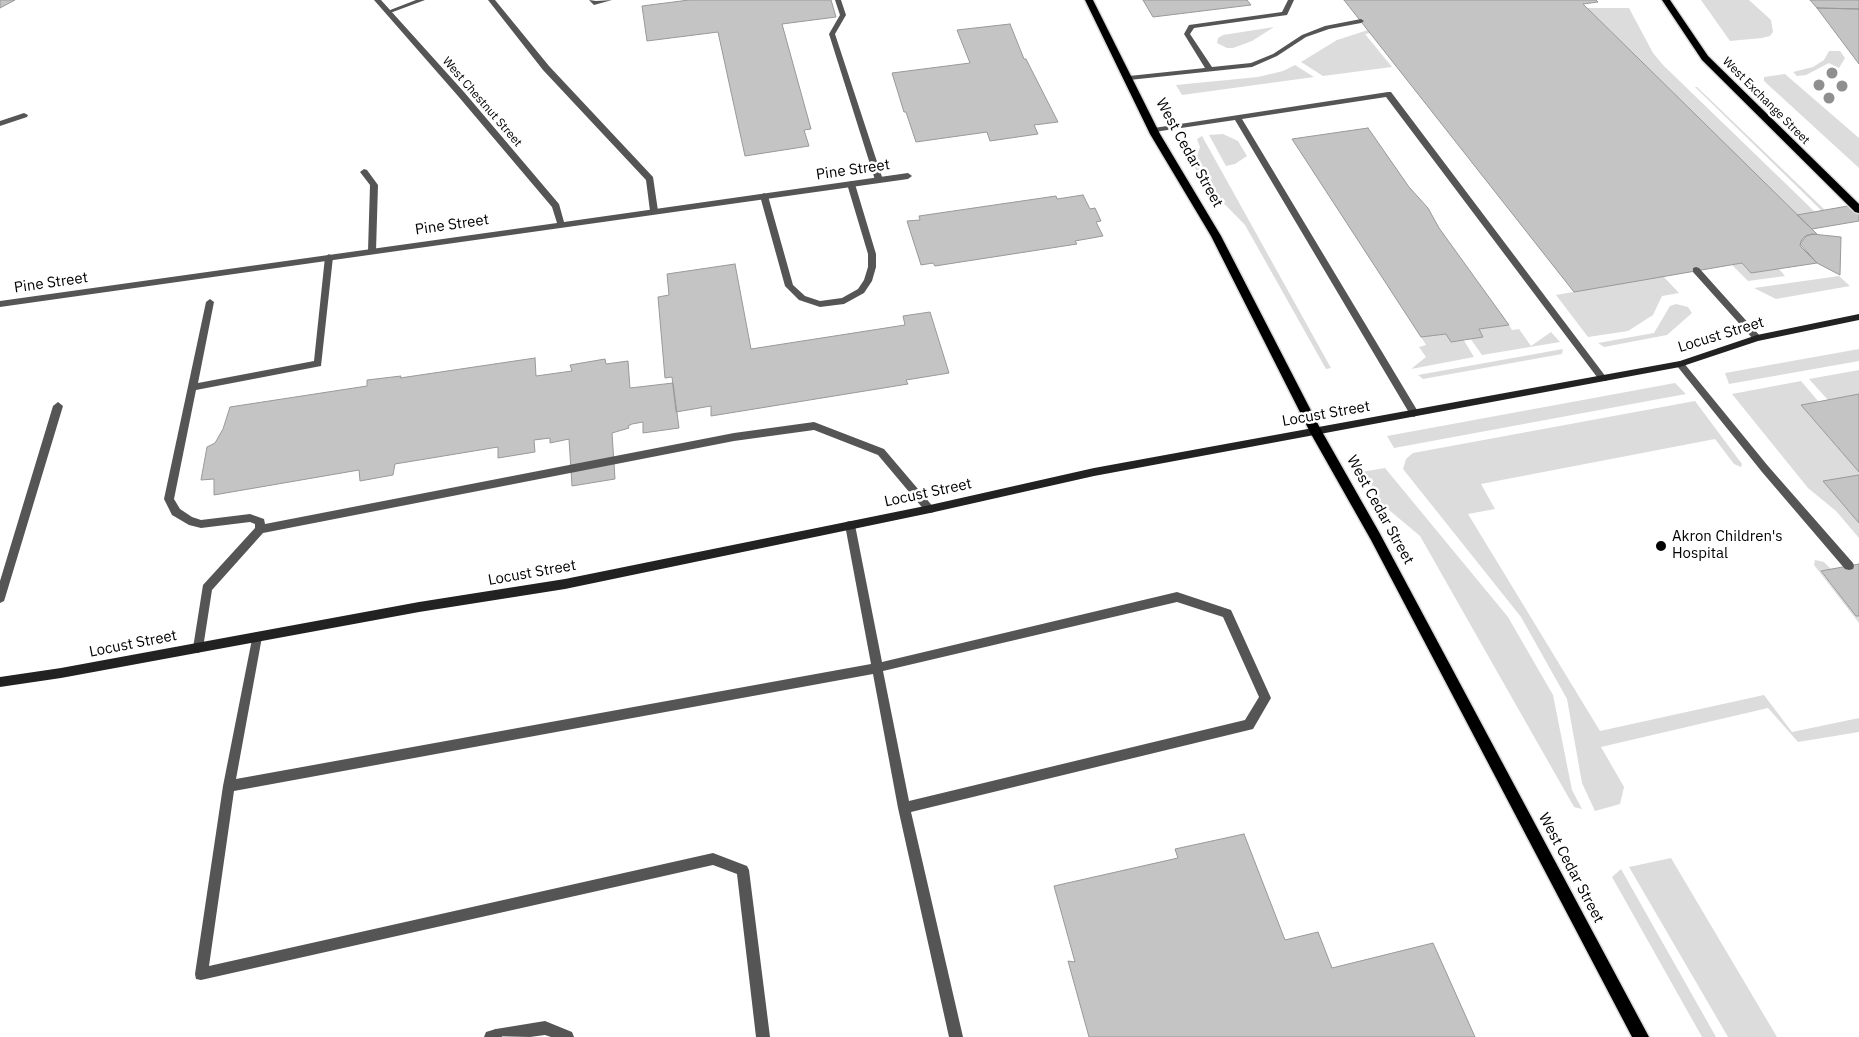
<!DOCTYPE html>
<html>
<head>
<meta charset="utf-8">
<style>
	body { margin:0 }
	canvas { display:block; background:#fff }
</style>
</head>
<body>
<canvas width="1859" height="1037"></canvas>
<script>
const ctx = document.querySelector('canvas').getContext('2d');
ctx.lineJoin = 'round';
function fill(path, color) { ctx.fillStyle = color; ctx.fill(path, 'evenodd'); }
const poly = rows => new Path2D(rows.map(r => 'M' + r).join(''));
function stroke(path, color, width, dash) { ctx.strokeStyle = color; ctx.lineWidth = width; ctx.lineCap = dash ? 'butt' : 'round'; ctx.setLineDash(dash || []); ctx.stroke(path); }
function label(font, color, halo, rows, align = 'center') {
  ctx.font = font + ' "IBM Plex Sans",sans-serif'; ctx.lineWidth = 5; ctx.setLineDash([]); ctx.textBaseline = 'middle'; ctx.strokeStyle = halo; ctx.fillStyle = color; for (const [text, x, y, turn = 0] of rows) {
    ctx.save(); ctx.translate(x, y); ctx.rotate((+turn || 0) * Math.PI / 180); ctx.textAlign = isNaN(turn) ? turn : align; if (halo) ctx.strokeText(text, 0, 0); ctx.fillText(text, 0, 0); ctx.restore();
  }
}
fill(poly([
	[1701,0,1749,0,1771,20,1773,32,1770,36,1762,38,1730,41],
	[1586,8,1629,8,1653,53,1663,65,1815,212,1797,215],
	[1274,27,1252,41,1233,48,1227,48,1217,43,1218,38,1223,35],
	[1368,30,1371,33,1365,34,1392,67,1323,76,1301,62,1337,40],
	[1829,51,1840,51,1845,58,1839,68,1829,63,1806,75,1797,76,1793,72,1813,67,1824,60],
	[1295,65,1314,77,1182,95,1176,85,1258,77,1283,71],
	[1785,74,1859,138,1859,168,1764,81,1764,77],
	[1695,87,1697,87,1825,210,1822,211],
	[1223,134,1238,141,1247,156,1235,164,1226,166,1209,135],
	[1202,136,1331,368,1326,369,1245,225,1200,179,1194,166,1200,147,1197,139],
	[1742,263,1751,273,1779,269,1785,276,1748,281,1732,265],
	[1663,276,1679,293,1662,296,1653,315,1628,331,1588,337,1556,295],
	[1839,276,1850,286,1776,299,1754,288],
	[1676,304,1688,307,1692,313,1667,335,1604,347,1598,343,1654,333,1670,306],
	[1509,325,1512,330,1519,329,1531,346,1551,332,1560,342,1482,355,1470,338,1483,337,1479,329],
	[1446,334,1451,342,1463,339,1474,357,1411,369,1426,357,1419,347,1426,345,1421,337],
	[1563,349,1562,354,1423,379,1418,375],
	[1859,349,1859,361,1729,384,1725,373],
	[1859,370,1859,394,1828,400,1809,379],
	[1801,381,1818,401,1801,405,1859,472,1859,475,1824,482,1859,523,1859,538,1836,511,1808,488,1732,394],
	[1675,383,1686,394,1394,448,1387,436],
	[1695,401,1742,464,1741,467,1734,464,1715,439,1481,484,1495,509,1468,514,1600,731,1764,695,1792,732,1859,718,1859,732,1798,742,1768,708,1601,747,1624,787,1620,804,1595,811,1582,783,1567,699,1521,617,1403,469,1406,459,1413,453],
	[1385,468,1508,617,1553,695,1572,790,1582,809,1574,807,1420,536,1376,499,1361,472],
	[1815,560,1824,562,1831,569,1821,572,1856,616,1859,616,1859,623,1814,565],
	[1671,858,1777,1037,1728,1037,1629,867],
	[1621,869,1716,1037,1702,1037,1612,877]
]), '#dcdcdc');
const building = poly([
	[0,0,15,0,0,8,0,0],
	[689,0,831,0,836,17,782,24,811,129,804,130,809,146,745,156,718,32,647,41,642,6,689,0],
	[1143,0,1247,0,1251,5,1153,17,1143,0],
	[1344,0,1596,0,1598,2,1583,4,1817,234,1807,235,1800,244,1817,263,1751,273,1742,263,1574,292,1344,0],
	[1810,0,1859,0,1859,9,1817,8,1810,0],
	[1817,8,1859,9,1859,64,1817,8],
	[1010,24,1024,59,1026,59,1058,122,1034,125,1038,134,990,141,987,132,916,142,906,112,904,112,892,73,970,63,957,30,1010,24],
	[1368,128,1409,187,1428,208,1439,228,1509,325,1479,329,1483,337,1451,342,1446,334,1421,337,1292,139,1368,128],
	[1083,195,1090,209,1095,208,1101,221,1096,222,1103,236,1075,241,1077,244,935,266,933,263,921,265,907,221,920,220,919,216,1056,196,1057,199,1083,195],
	[1859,204,1859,221,1812,229,1797,215,1859,204],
	[1812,234,1841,237,1840,275,1817,263,1800,246,1801,241,1804,237,1812,234],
	[735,264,751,349,905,325,903,316,930,312,949,373,906,380,908,384,711,416,711,406,676,412,672,377,665,378,658,297,669,295,667,274,735,264],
	[535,358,536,376,572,371,570,365,605,359,606,364,628,361,630,388,673,383,679,428,643,433,643,422,632,424,628,426,629,428,612,433,615,479,572,486,569,439,550,443,550,438,534,440,535,452,498,458,498,447,395,464,393,475,360,481,359,470,214,495,214,479,201,480,207,447,215,443,223,429,230,407,367,386,367,380,401,376,400,378,535,358],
	[1859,394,1859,472,1801,405,1859,394],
	[1859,475,1859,523,1823,481,1859,475],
	[1859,564,1859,616,1856,616,1821,571,1859,564],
	[1244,834,1285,940,1318,932,1332,968,1433,943,1475,1037,1089,1037,1068,961,1075,962,1054,886,1178,858,1175,849,1244,834]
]);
fill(building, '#c4c4c4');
stroke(building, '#999', 1);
const primary = poly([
	[1085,0,1093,0,1160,134,1221,236,1320,428,1379,532,1649,1037,1632,1037,1371,540,1311,434,1211,236,1150,134,1085,0],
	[1662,0,1670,0,1708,56,1859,204,1859,213,1855,212,1702,60,1662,0]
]);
stroke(primary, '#dbdbdb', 3);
fill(poly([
	[416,0,425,0,390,13,385,12,416,0],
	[488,0,495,0,549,66,653,177,658,211,657,213,654,214,650,211,646,180,543,70,488,0],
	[589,0,596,1,612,0,594,5,589,0],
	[835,0,841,0,846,15,835,34,883,180,879,183,875,180,829,34,840,15,835,0],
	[1288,0,1294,0,1287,15,1194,28,1190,34,1212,67,1251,63,1273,54,1302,35,1325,26,1361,19,1364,21,1361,23,1329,29,1306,37,1277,56,1252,67,1129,80,1125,78,1129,76,1205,68,1184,34,1189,25,1282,12,1288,0],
	[1388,92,1391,92,1606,377,1608,379,1606,381,1600,381,1386,97,1242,119,1417,410,1419,413,1414,417,1411,416,1235,120,1154,132,1150,130,1154,128,1388,92],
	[24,113,28,115,27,117,0,126,0,121,24,113],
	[364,169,367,170,378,185,376,251,372,254,368,251,370,185,360,172,364,169],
	[851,181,855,184,876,254,876,267,872,281,864,293,844,304,820,307,799,300,785,286,760,196,764,193,768,196,793,285,805,296,820,301,842,298,858,289,864,280,868,267,868,254,847,184,851,181],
	[329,254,333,257,321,366,196,390,174,499,180,509,192,517,201,520,250,514,264,519,265,524,734,433,814,422,884,449,935,509,934,512,930,513,926,512,878,455,814,430,734,441,263,533,212,590,203,648,202,651,198,653,194,651,193,648,203,585,255,528,255,524,250,522,201,528,189,525,172,515,164,499,206,302,210,299,214,302,198,383,314,361,325,257,329,254],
	[1696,267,1699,268,1760,336,1761,338,1760,340,1754,340,1693,272,1693,268,1696,267],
	[1680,361,1683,362,1768,466,1853,563,1854,566,1853,569,1849,570,1845,569,1762,472,1677,366,1675,364,1680,361],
	[58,402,63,406,5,598,4,601,0,603,0,581,53,406,58,402],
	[850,521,854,522,855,525,882,662,1177,592,1231,610,1271,698,1253,729,1249,730,911,812,963,1037,949,1037,898,808,873,674,234,791,209,966,713,853,747,866,749,870,770,1037,756,1037,737,874,713,865,201,980,196,979,195,974,223,786,253,634,257,632,261,634,262,637,236,779,871,664,845,525,846,522,850,521],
	[1177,602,1223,617,1259,697,1245,720,909,801,883,671,1177,602],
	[496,1029,501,1031,502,1037,484,1037,486,1032,496,1029]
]), '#555');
fill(poly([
	[374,0,381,0,464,92,559,204,564,222,908,173,912,176,908,179,0,307,0,301,557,223,552,207,458,96,374,0],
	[545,1021,572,1032,574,1037,551,1037,545,1035,530,1037,489,1036,491,1031,496,1029,545,1021]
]), '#555');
fill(poly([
	[1859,314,1859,320,1758,341,1680,367,1094,476,930,513,565,589,419,612,61,678,0,687,0,677,61,668,419,602,565,579,930,505,1094,468,1680,361,1757,335,1859,314]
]), '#222');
fill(primary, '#000');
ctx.fillStyle = '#8f8f8f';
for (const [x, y] of [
	[1832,73],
	[1819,85],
	[1842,86],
	[1829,98]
]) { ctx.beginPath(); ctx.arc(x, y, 5.5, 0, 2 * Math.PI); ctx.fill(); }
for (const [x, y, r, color] of [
	[1661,546,6,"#000"]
]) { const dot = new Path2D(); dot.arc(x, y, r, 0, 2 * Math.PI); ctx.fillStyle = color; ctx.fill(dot); stroke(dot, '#fff', 2); }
label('12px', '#000', '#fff', [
	["West Exchange Street",1766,101,45],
	["West Chestnut Street",482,102,49]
]);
label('15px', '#000', '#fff', [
	["West Cedar Street",1189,153,61],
	["Pine Street",853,170,-8],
	["Pine Street",452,225,-8],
	["Pine Street",51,283,-8],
	["Locust Street",1721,335,-17],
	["Locust Street",1326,414,-10],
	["Locust Street",928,493,-12],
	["West Cedar Street",1380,510,61],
	["Locust Street",532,573,-10],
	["Locust Street",133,644,-11],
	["West Cedar Street",1571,868,62]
]);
label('15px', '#000', '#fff', [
	["Akron Children's",1672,537],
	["Hospital",1672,554]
], 'left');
</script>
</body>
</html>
